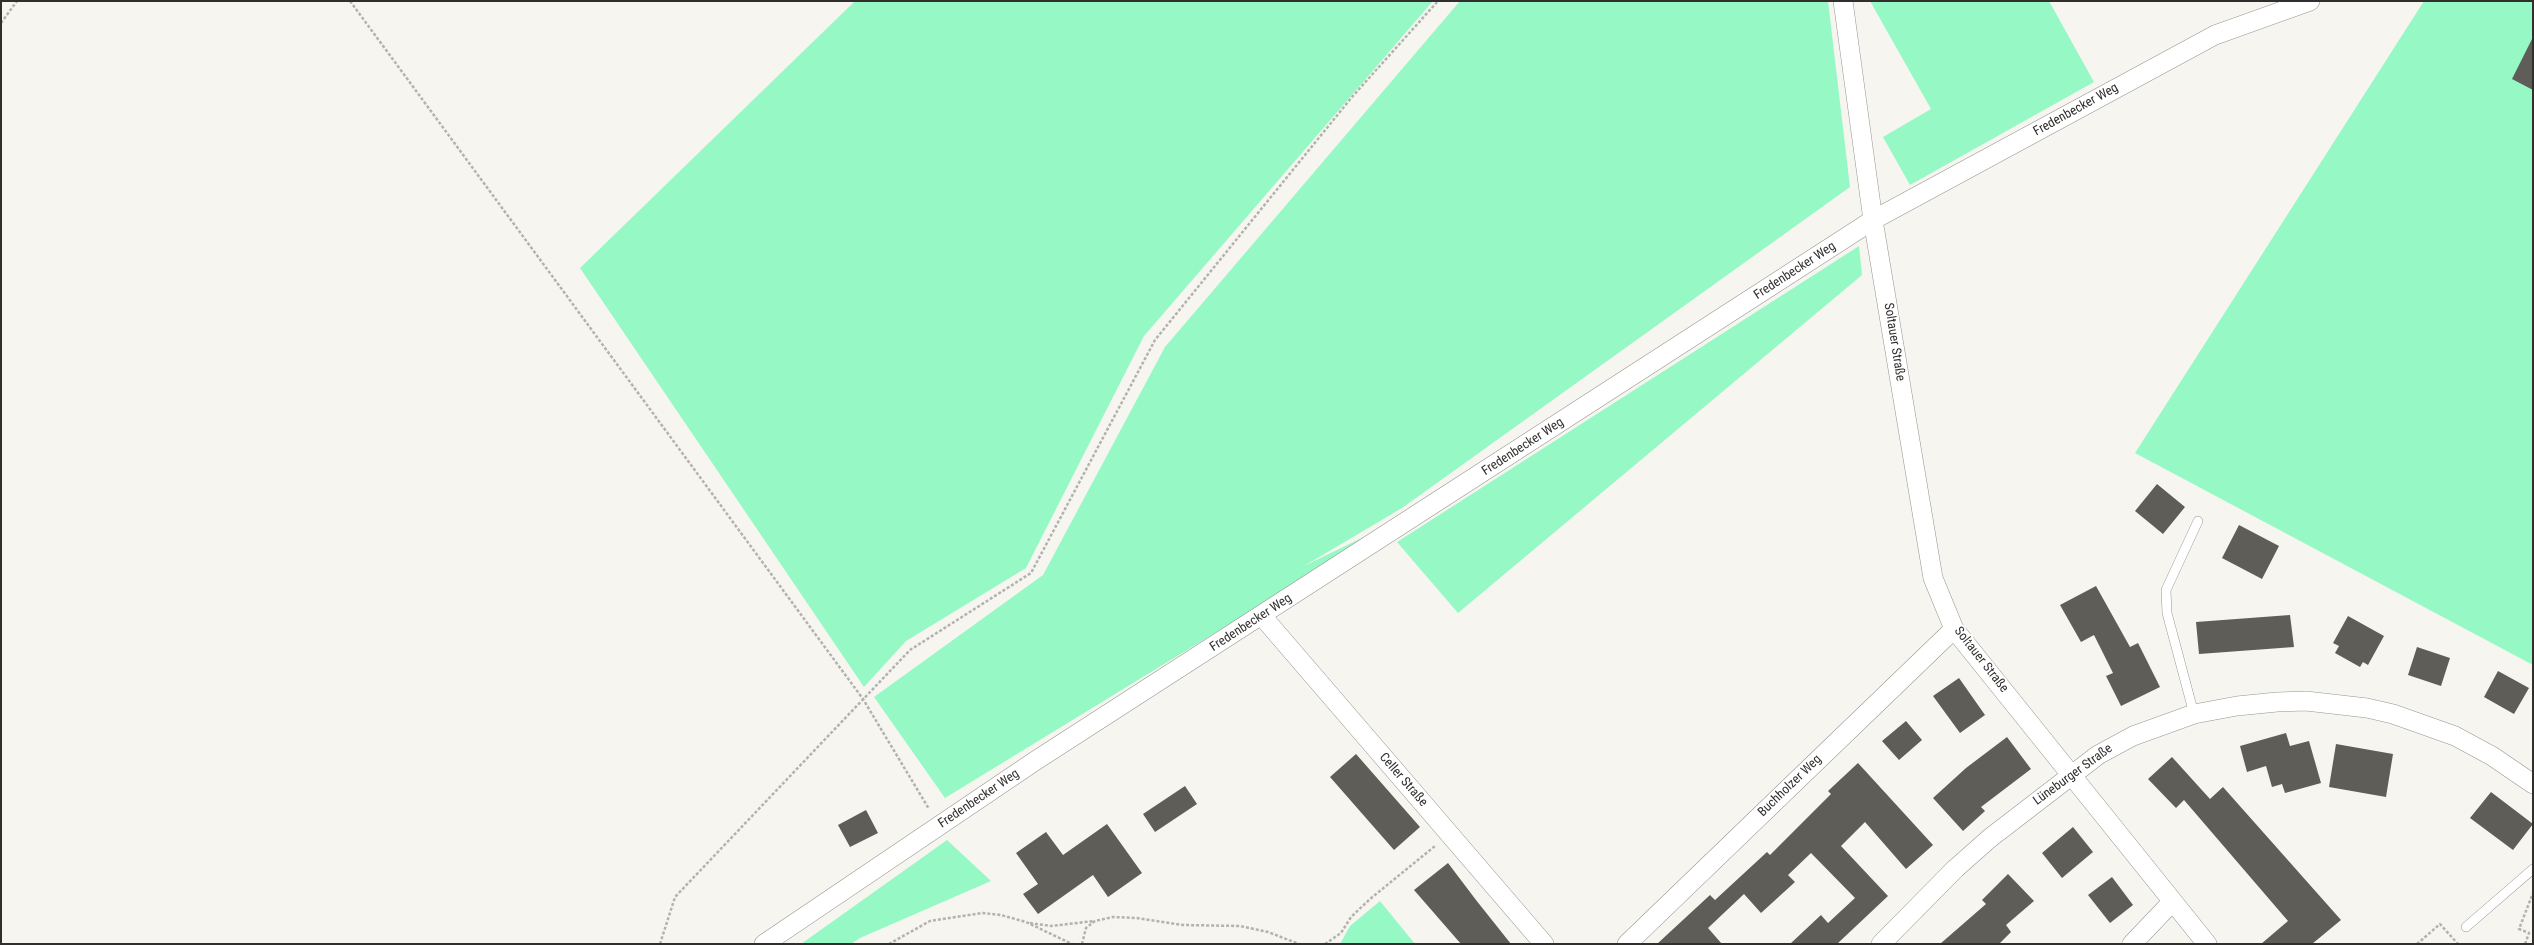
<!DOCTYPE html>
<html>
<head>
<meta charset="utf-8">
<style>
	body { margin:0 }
	#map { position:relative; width:2534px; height:945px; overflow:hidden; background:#f6f5f0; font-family:"Roboto Condensed",sans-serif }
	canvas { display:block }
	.frame { position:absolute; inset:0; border:2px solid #302f2d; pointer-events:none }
</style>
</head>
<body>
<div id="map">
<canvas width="2534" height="945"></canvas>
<div class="frame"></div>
</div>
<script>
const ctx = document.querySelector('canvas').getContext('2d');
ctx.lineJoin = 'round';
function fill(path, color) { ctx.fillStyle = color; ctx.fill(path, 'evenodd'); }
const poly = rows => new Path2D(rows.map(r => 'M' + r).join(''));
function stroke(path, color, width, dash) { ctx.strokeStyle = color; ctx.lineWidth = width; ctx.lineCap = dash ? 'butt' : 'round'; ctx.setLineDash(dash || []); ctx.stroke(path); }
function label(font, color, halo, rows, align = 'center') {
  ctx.font = font + ' "Roboto Condensed",sans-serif'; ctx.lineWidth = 4; ctx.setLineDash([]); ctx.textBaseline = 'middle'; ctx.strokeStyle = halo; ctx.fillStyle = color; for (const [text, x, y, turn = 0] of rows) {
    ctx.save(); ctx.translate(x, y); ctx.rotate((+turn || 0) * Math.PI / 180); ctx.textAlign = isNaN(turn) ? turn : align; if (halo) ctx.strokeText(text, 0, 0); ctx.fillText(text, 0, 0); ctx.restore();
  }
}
fill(poly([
	[855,1,1433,1,1144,336,1026,568,906,641,864,687,580,268],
	[1460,1,1828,1,1850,187,1402,508,1304,566,1403,518,945,798,874,697,1043,575,1165,347],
	[1870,1,2049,1,2094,82,1910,185,1883,137,1931,109],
	[2424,1,2533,1,2533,665,2135,453],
	[1859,246,1862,275,1458,613,1397,542],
	[947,840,991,881,860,938,851,944,801,944],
	[1380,901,1415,944,1340,944,1350,926]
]), '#96f9c5');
fill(poly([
	[2533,37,2533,90,2512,79],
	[2157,484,2185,507,2163,534,2135,511],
	[2239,525,2279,546,2262,579,2222,558],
	[2096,586,2130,647,2138,643,2160,687,2121,706,2106,676,2113,673,2094,635,2081,642,2060,605],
	[2290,615,2294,647,2199,654,2196,622],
	[2348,616,2384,636,2368,665,2363,662,2360,667,2335,653,2339,646,2333,643],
	[2417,647,2450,658,2441,686,2408,675],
	[2498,671,2529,688,2514,714,2484,697],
	[1959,678,1985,715,1960,733,1933,696],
	[1906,721,1922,740,1899,760,1882,741],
	[2286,733,2290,746,2309,741,2321,783,2285,793,2282,784,2272,787,2266,766,2247,772,2240,746],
	[2007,737,2031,769,1981,807,1985,811,1963,831,1933,798,1966,768],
	[2336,744,2393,754,2386,797,2329,787],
	[1356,754,1420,827,1394,850,1330,777],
	[2172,757,2210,799,2223,787,2341,920,2312,944,2261,944,2288,921,2184,800,2176,808,2148,779],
	[1858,763,1933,845,1906,869,1865,822,1841,846,1888,896,1837,944,1790,944,1821,915,1828,923,1855,898,1811,853,1788,875,1795,882,1761,913,1744,894,1708,928,1722,944,1657,944,1710,895,1715,900,1767,852,1770,855,1831,794,1828,791],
	[1185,786,1197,804,1155,832,1143,814],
	[2491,792,2533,824,2513,850,2470,818],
	[866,810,878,833,850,847,838,825],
	[1107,824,1142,873,1108,897,1093,875,1038,914,1023,894,1038,884,1016,853,1046,832,1063,855],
	[2073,827,2093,852,2062,878,2042,853],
	[1448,863,1476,900,1511,944,1461,944,1414,890],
	[2008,874,2034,901,2006,925,2011,932,1999,944,1940,944,1986,904,1982,900],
	[2112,877,2133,905,2110,923,2088,895]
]), '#5e5d58');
const service = poly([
	[2194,714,2167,613,2166,590,2198,521],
	[2466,927,2533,869]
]);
const minor = poly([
	[1843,1,1873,220,1933,578,1954,629,2207,944],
	[1262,616,1544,944],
	[764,944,1035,761,1873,220,2215,35,2310,1],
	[1627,944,1954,629],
	[1881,944,1955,869,1990,838,2098,755,2133,736,2194,714,2237,706,2277,702,2306,701,2367,708,2393,714,2455,736,2492,756,2533,784],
	[2132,944,2172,902]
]);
stroke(service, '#969590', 10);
stroke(minor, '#969590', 20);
stroke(poly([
	[350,1,863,699,929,809],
	[1,23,17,1],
	[1030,923,1051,926,1094,921],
	[660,944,675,897,910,650,1031,573,1155,340,1352,97,1438,1],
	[889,944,930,921,982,913,1001,915,1026,922,1072,944],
	[1082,944,1086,928,1095,921,1113,917,1137,918,1183,925,1240,926,1268,932,1299,944],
	[1325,944,1341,933,1351,917,1370,899,1435,846],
	[2417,944,2440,924,2458,944],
	[2525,944,2529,933,2519,929,2533,893]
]), '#b3b2ae', 2.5, [3, 2]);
stroke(service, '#fff', 9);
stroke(minor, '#fff', 19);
label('13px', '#302f2d', '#fff', [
	["Fredenbecker Weg",2076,110,-29],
	["Fredenbecker Weg",1795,271,-33],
	["Soltauer Straße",1894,342,81],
	["Fredenbecker Weg",1523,447,-33],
	["Fredenbecker Weg",1251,623,-33],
	["Soltauer Straße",1981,660,52],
	["Lüneburger Straße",2073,775,-36],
	["Celler Straße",1403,780,49],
	["Buchholzer Weg",1790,786,-44],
	["Fredenbecker Weg",979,799,-34]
]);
</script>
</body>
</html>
